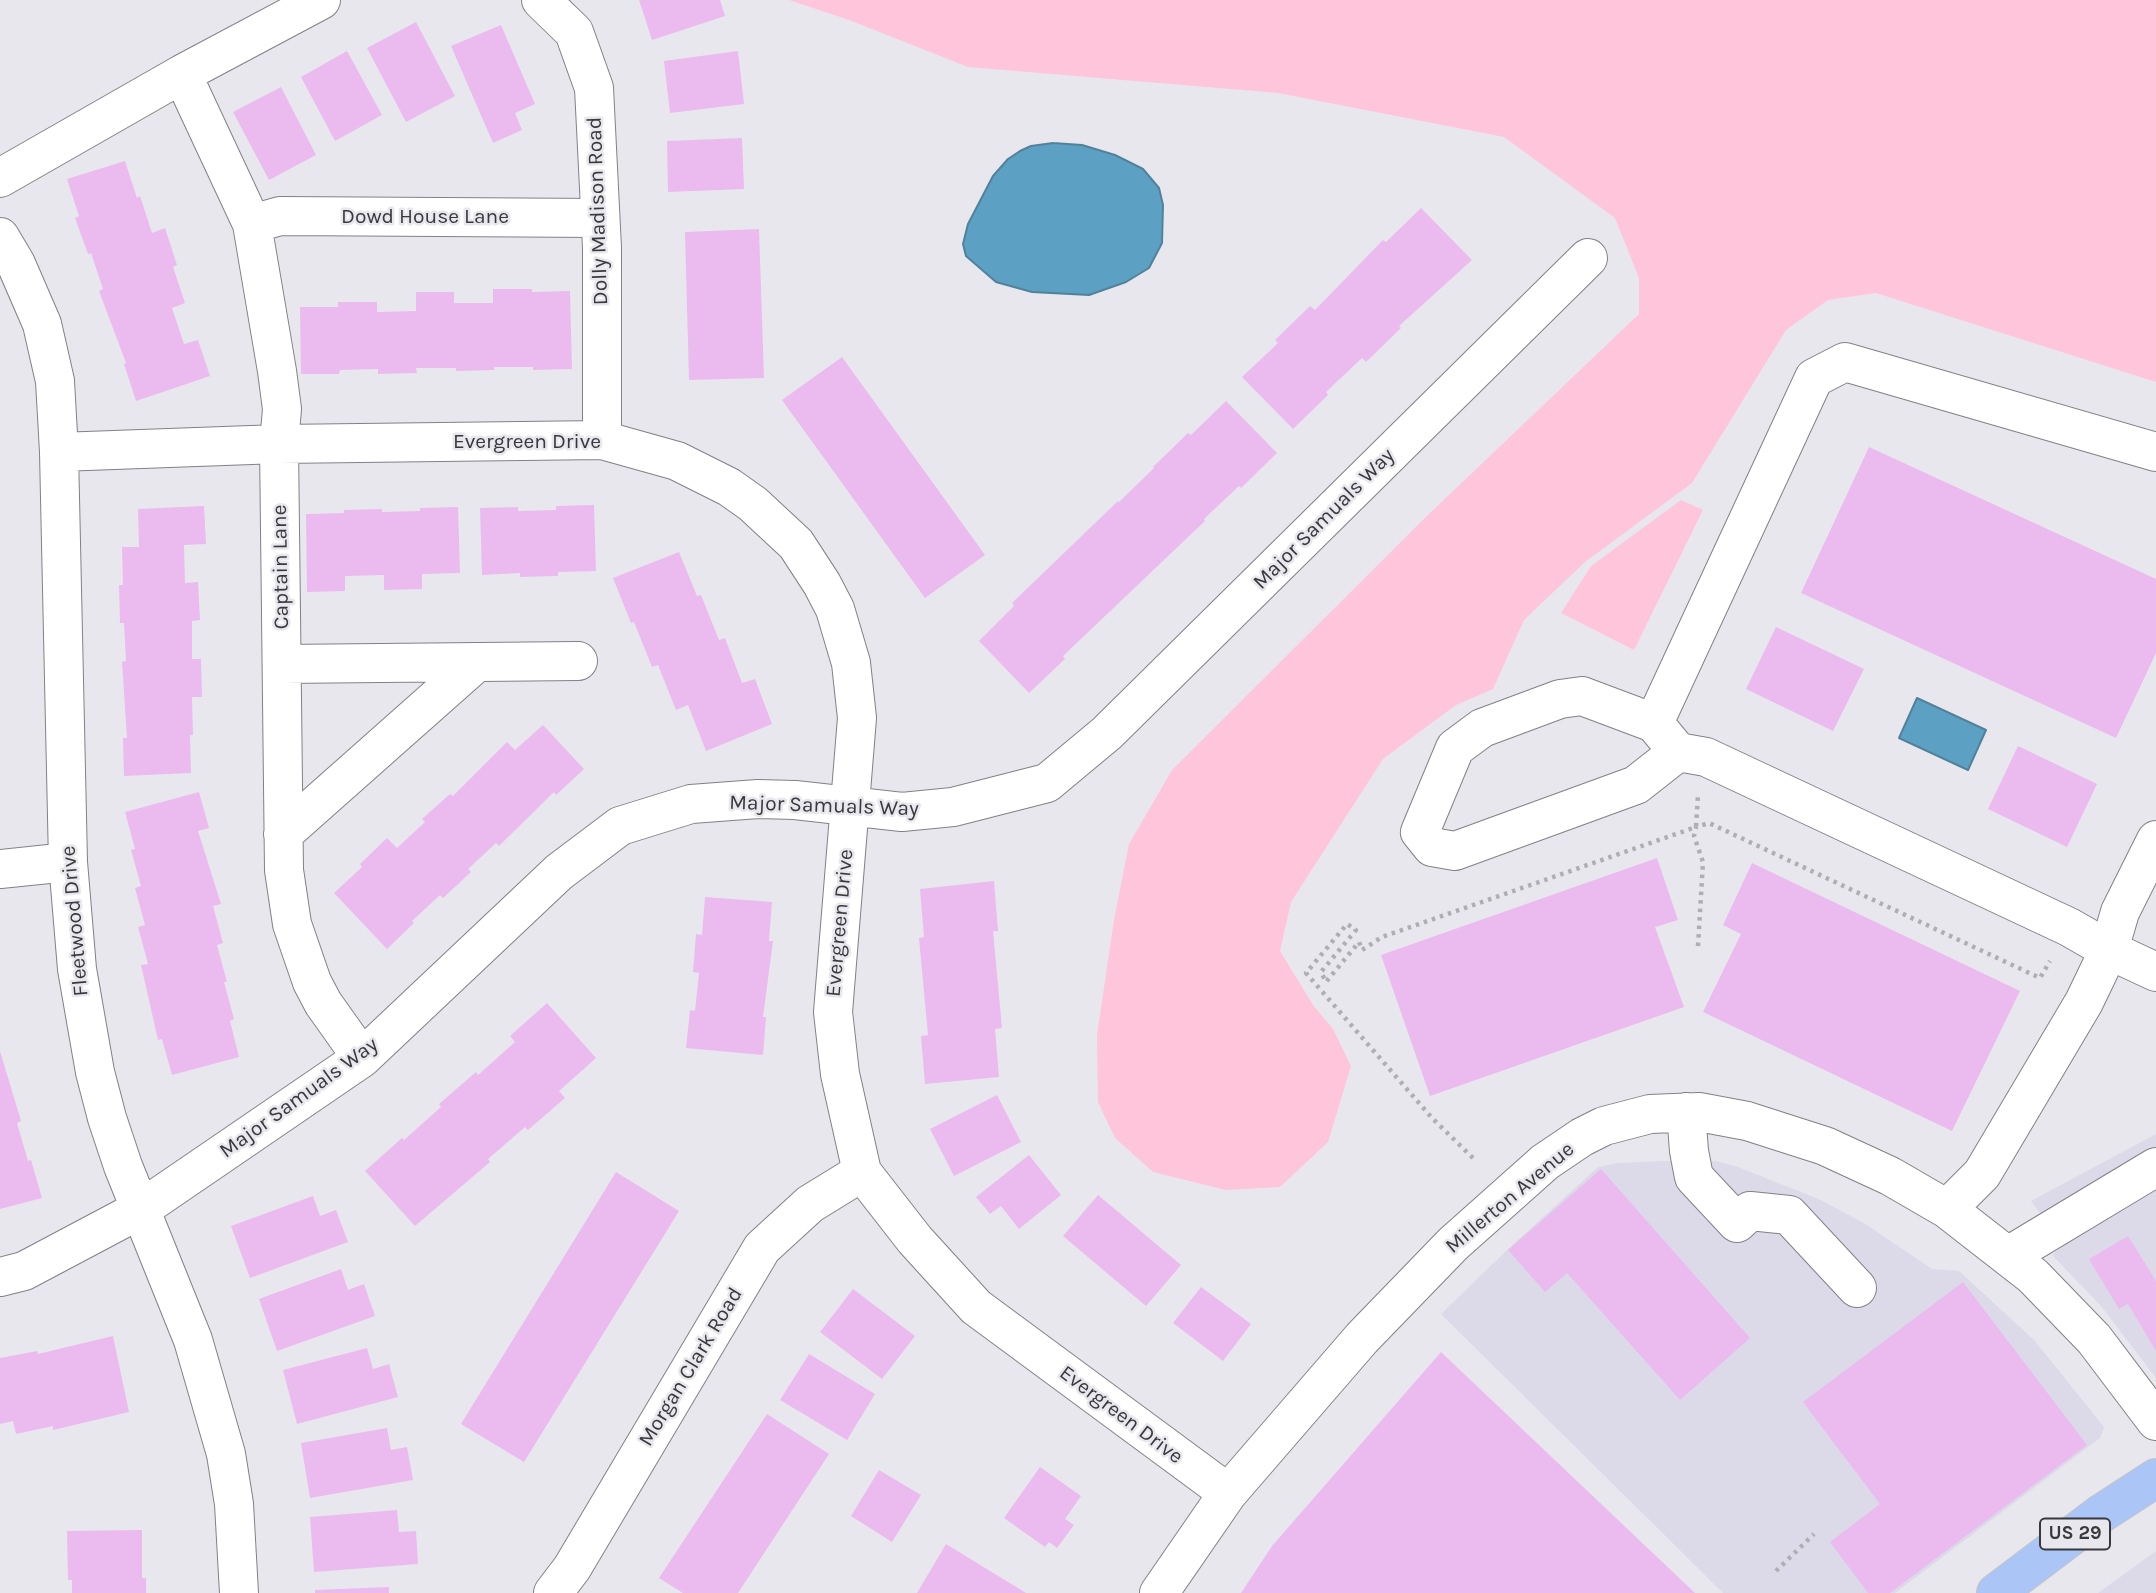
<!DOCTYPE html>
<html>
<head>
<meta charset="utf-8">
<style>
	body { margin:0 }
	canvas { display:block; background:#e8e7ee }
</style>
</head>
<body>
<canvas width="2156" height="1593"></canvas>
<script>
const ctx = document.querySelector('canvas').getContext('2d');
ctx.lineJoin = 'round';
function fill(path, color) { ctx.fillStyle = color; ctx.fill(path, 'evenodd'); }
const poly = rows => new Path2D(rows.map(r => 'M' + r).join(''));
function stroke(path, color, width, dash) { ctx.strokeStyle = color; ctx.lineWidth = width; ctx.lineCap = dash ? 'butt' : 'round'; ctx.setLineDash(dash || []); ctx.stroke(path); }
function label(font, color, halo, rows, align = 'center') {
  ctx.font = font + ' Karla,sans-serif'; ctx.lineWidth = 5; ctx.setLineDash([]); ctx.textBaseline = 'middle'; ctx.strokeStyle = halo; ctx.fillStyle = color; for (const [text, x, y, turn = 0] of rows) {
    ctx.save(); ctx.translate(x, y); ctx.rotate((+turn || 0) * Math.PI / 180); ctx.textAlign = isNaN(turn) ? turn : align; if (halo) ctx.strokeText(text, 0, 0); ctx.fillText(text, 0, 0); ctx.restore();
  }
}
fill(poly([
	[2156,1134,2156,1378,2101,1306,2052,1255,2062,1246,2041,1228,2042,1216,2031,1201],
	[1661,1161,1716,1161,1738,1167,1821,1200,1867,1225,1932,1269,1959,1271,2035,1341,2104,1427,2100,1438,1895,1593,1723,1593,1441,1314,1507,1250,1598,1167,1618,1163],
	[2156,1551,2156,1593,2098,1593]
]), '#dcdae8');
fill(poly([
	[789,0,2156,0,2156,382,1876,293,1828,300,1786,330,1692,483,1585,562,1524,620,1493,689,1456,705,1383,759,1291,902,1280,951,1313,1005,1333,1029,1351,1066,1328,1142,1280,1187,1226,1190,1153,1172,1115,1138,1098,1102,1097,1035,1114,920,1129,844,1172,770,1431,512,1639,314,1639,278,1615,218,1504,137,1278,93,968,67,849,20],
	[1681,500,1703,510,1634,650,1561,613,1591,566]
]), '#ffc5db');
const water = poly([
	[1053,143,1082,145,1115,155,1143,169,1159,188,1163,205,1162,243,1149,268,1126,282,1089,295,1032,292,996,282,966,256,963,244,968,224,993,176,1008,159,1020,151,1031,146,1053,143],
	[1917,698,1986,730,1968,770,1899,738,1917,698]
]);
fill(water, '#5ca1c4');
stroke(water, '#52829b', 2);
fill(poly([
	[639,0,720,0,725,16,652,40],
	[416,22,455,96,406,122,367,48],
	[501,25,535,104,515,113,522,130,493,143,451,46],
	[347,51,382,115,335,141,301,77],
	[738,51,744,104,670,113,664,61],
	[281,87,316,155,269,180,233,112],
	[742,138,744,189,668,192,667,141],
	[125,161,137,198,140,196,152,233,165,228,177,265,173,267,185,303,172,308,184,344,198,340,210,376,136,401,124,364,126,363,99,291,103,289,91,253,88,254,75,218,79,216,67,179],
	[1421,208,1472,260,1399,326,1401,328,1366,362,1362,358,1326,392,1328,395,1293,429,1242,377,1278,343,1275,340,1310,306,1315,310,1383,240,1386,242],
	[759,229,764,378,689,380,685,232],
	[493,289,532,289,532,292,570,291,572,369,533,370,533,367,494,367,494,370,456,371,456,368,416,368,417,373,378,374,378,369,340,370,339,374,301,374,300,307,338,307,338,302,377,302,377,312,416,311,416,292,454,292,454,303,493,303],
	[842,357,985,555,925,598,782,400],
	[1226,401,1277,453,1241,488,1239,486,1204,519,1205,521,1063,656,1065,659,1029,693,979,641,1014,606,1012,603,1118,501,1119,502,1154,468,1153,467,1188,433,1191,435],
	[1869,447,2156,579,2156,653,2116,738,1801,593],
	[594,505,596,571,558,572,558,576,520,577,520,573,482,575,480,508,518,507,518,511,556,510,556,506],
	[204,506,206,544,184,545,185,583,198,582,200,620,192,621,192,659,201,659,202,697,192,697,193,735,190,735,191,773,124,776,123,738,127,738,122,662,126,661,124,623,120,623,119,585,123,585,122,547,139,547,138,509],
	[458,507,460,573,422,574,422,589,384,590,384,575,345,576,345,591,307,592,306,514,344,513,344,510,382,509,382,512,420,511,420,508],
	[679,552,697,596,701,595,719,640,725,638,742,683,755,679,772,724,706,751,688,705,676,710,658,665,652,667,634,622,631,623,613,578],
	[1776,627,1864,669,1833,731,1746,689],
	[543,725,584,769,556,795,554,792,499,846,496,843,468,869,471,872,443,898,440,895,412,921,414,923,387,949,334,893,362,867,360,864,387,838,397,848,425,822,422,819,450,794,453,796,507,742,515,750],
	[2018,746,2097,784,2067,847,1988,809],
	[199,792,209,828,198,831,221,904,213,906,223,943,217,945,227,982,224,982,234,1019,230,1021,239,1057,172,1075,162,1039,158,1040,141,965,148,964,138,927,145,925,135,888,141,886,131,850,135,849,125,812],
	[1657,858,1678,920,1655,927,1684,1007,1430,1096,1381,955],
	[1752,863,2020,991,1952,1131,1703,1012,1741,934,1723,925],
	[994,881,998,931,993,931,1002,1028,995,1029,999,1077,925,1084,921,1036,928,1035,919,938,924,937,920,889],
	[705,897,772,902,769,941,773,941,763,1017,766,1017,763,1055,686,1048,690,1010,695,1011,699,973,693,972,696,934,702,935],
	[547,1003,596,1058,559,1091,565,1098,528,1130,525,1127,488,1159,490,1162,415,1226,365,1171,402,1138,404,1140,441,1107,439,1104,476,1072,478,1075,515,1042,510,1036],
	[0,1051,21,1121,17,1123,28,1161,31,1160,42,1198,0,1209],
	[997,1095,1021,1142,954,1176,930,1129],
	[1029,1155,1061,1195,1019,1229,1001,1206,990,1214,976,1197],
	[1601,1169,1750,1338,1680,1400,1567,1273,1545,1292,1508,1250],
	[616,1172,679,1211,524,1462,461,1424],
	[1098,1195,1181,1265,1146,1306,1063,1236],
	[313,1196,320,1216,336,1210,348,1242,250,1278,231,1226],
	[2128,1236,2156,1281,2156,1351,2128,1304,2119,1309,2089,1259],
	[341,1269,348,1290,364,1284,375,1316,277,1351,259,1299],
	[1963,1282,2087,1445,1890,1593,1868,1593,1830,1542,1880,1504,1803,1402],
	[1201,1287,1251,1324,1223,1361,1173,1323],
	[853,1289,915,1336,882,1379,820,1332],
	[113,1336,129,1412,53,1430,53,1426,16,1434,13,1421,0,1424,0,1358,37,1351,38,1354],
	[367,1348,373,1369,389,1364,398,1397,297,1424,283,1370],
	[1441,1352,1695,1593,1241,1593,1272,1546],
	[809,1354,875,1394,847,1440,780,1400],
	[767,1414,829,1454,738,1593,683,1593,659,1578],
	[387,1428,391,1450,407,1447,413,1480,310,1498,301,1443],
	[1040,1467,1081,1496,1065,1519,1074,1525,1057,1548,1049,1542,1045,1547,1004,1518],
	[879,1470,921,1495,892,1542,851,1516],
	[397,1510,399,1532,416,1531,418,1564,314,1572,310,1517],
	[142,1530,142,1578,146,1578,146,1593,72,1593,72,1580,68,1580,67,1531],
	[946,1544,1026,1593,917,1593],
	[389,1587,389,1593,315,1593,315,1590]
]), '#ebbbef');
const minor = poly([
	[541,0,574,32,594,88,602,248,602,440],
	[182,74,252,224,277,371,282,409,279,444,284,870,292,924,312,982,323,1003,362,1058],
	[0,178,182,74,321,0],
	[252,224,280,216,600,218],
	[0,237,16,264,42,324,55,381,59,452,68,862,77,969,95,1072,107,1118,123,1166,193,1340,226,1454,234,1504,239,1593],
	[59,452,279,444,602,440,677,461,729,487,753,504,796,544,822,584,835,609,851,663,857,718,833,1012,840,1074,862,1172,915,1240,976,1307,1228,1493],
	[282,664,578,661],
	[1654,723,1814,378,1845,362,2156,452],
	[1678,752,1636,785,1455,851,1432,847,1420,832,1455,748,1482,728,1560,699,1582,696,1654,723,1678,752,1706,757,2069,927,2109,950,2084,1002,1982,1174,1947,1209],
	[283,834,477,662],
	[2156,840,2120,912,2109,950,2156,972],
	[0,869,68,862],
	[1686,1112,1689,1151,1694,1177,1737,1223,1750,1211,1789,1215,1857,1288],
	[2008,1256,2156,1167],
	[0,1277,24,1271,141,1209,362,1058,559,872,620,826,691,804,758,799,795,800,902,812,953,807,1047,783,1107,733,1588,258],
	[553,1593,572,1568,762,1248,810,1204,862,1172],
	[1159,1593,1228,1493,1362,1338,1453,1244,1545,1162,1582,1137,1604,1126,1650,1114,1699,1112,1747,1121,1825,1146,1890,1176,1947,1209,2033,1276,2094,1339,2156,1421]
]);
const major = poly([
	[1996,1593,2102,1513,2156,1478]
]);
stroke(minor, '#828187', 40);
stroke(major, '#c4c4c4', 40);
stroke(poly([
	[1698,946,1703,862,1694,836,1696,827,1709,823,2040,978,2050,961],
	[1473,1158,1432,1118,1306,973,1347,924,1356,930,1321,972,1326,982,1359,942,1362,950,1382,937,1696,827,1698,795],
	[1776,1571,1814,1534]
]), '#afaeb3', 4.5, [3.5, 5]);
stroke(minor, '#fff', 38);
stroke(major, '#acc5f7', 38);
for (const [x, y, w] of [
	[2075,1534,70]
]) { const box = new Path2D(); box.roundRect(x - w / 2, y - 15.5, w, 31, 5); ctx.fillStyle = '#e8e7ee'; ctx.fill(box); stroke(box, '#39393b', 2); }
label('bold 19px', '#39393b', null, [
	["US 29",2075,1534]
]);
label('21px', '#39393b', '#e8e7ee', [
	["Dolly Madison Road",598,211,-92],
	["Dowd House Lane",425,217],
	["Evergreen Drive",527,442],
	["Major Samuals Way",1324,519,-45],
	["Captain Lane",281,567,-91],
	["Major Samuals Way",824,806,2],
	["Fleetwood Drive",75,921,-95],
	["Evergreen Drive",840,923,-85],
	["Major Samuals Way",299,1098,-36],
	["Millerton Avenue",1510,1198,-40],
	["Morgan Clark Road",691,1367,-59],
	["Evergreen Drive",1121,1415,37]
]);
</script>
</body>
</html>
